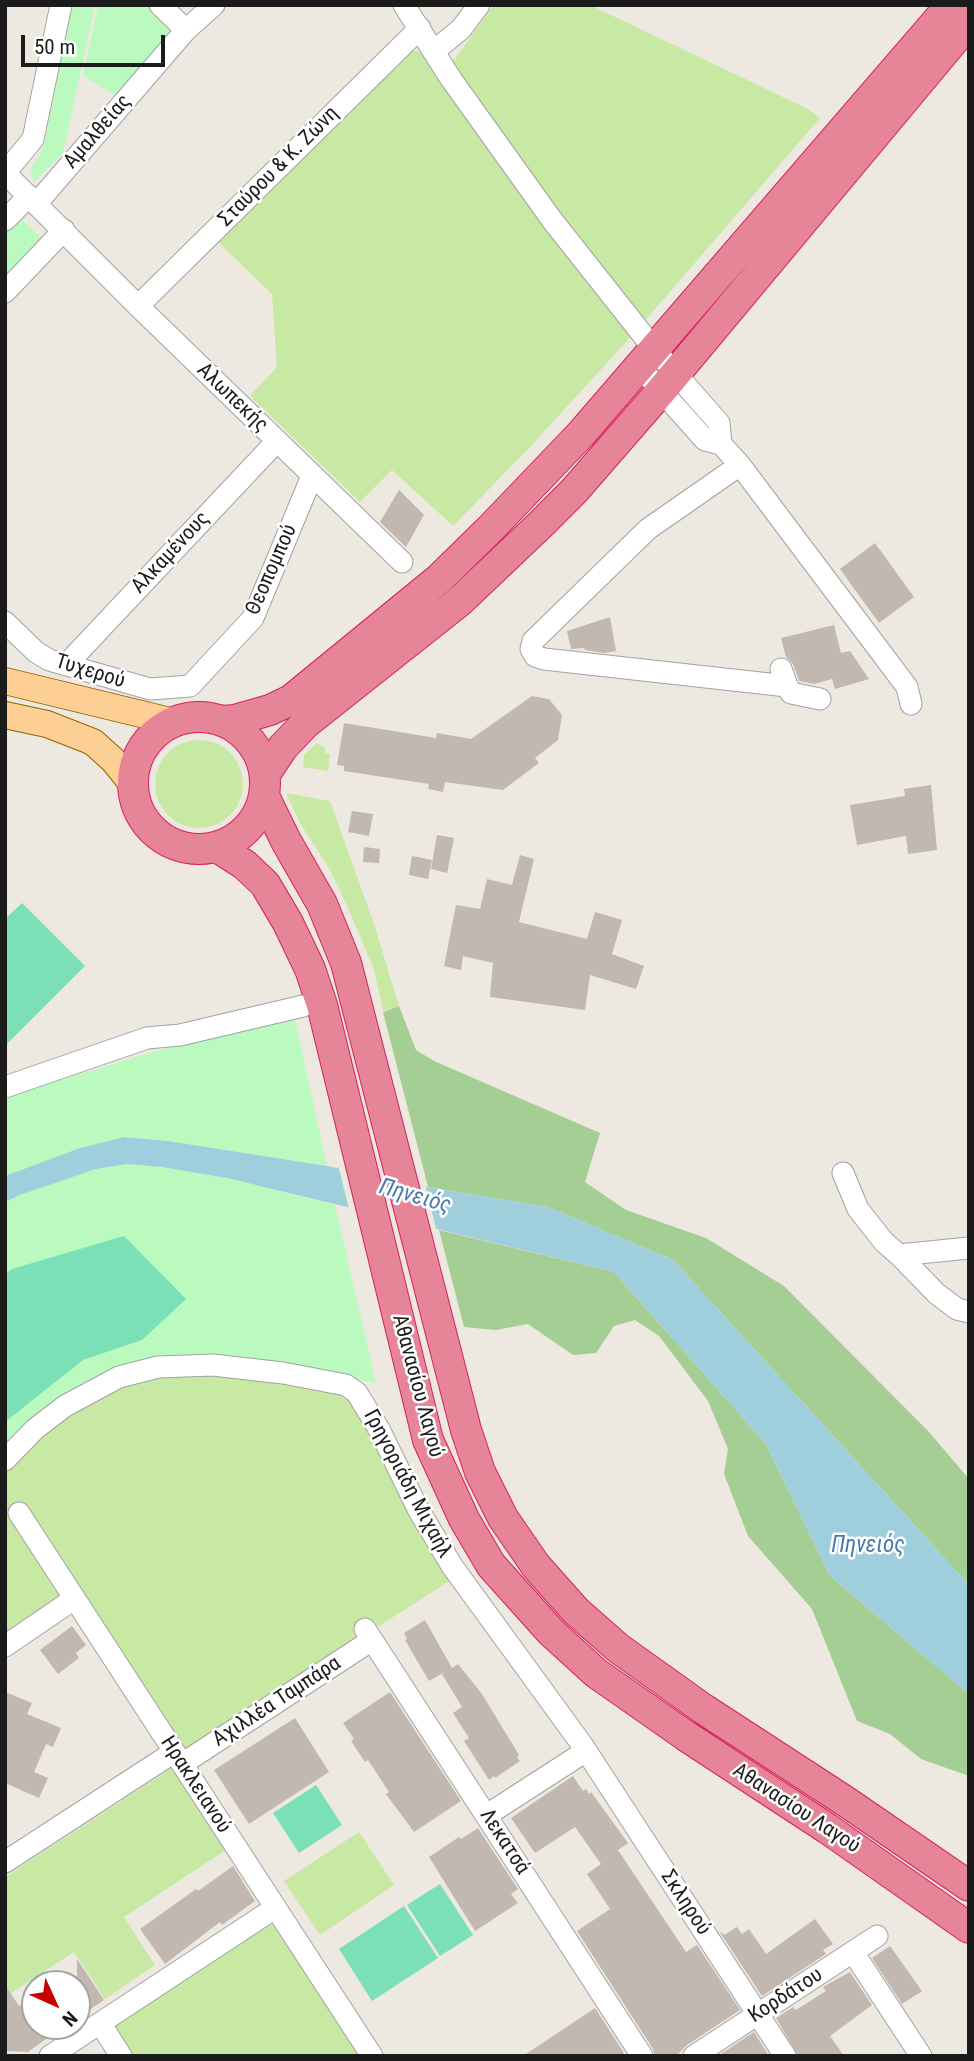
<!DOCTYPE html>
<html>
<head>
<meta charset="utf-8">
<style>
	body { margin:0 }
	#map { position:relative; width:974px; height:2061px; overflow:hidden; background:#ede9e0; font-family:"Roboto Condensed",sans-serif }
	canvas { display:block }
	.frame { position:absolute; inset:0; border:7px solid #1b1b1b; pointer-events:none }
	.north { position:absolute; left:21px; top:1970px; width:70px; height:70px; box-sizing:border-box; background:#fff; border:2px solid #a4a4a4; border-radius:50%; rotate:135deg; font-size:19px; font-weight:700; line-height:28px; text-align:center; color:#1b1b1b }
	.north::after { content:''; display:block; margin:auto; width:24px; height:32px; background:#c60002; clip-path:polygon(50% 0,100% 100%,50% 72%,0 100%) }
	.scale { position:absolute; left:21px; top:35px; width:144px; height:32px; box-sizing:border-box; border:4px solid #1b1b1b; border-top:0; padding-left:9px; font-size:21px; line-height:24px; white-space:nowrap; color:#1b1b1b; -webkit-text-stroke:5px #fff; paint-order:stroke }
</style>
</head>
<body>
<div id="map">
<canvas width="974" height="2061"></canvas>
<div class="frame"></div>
<div class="north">N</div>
<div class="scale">50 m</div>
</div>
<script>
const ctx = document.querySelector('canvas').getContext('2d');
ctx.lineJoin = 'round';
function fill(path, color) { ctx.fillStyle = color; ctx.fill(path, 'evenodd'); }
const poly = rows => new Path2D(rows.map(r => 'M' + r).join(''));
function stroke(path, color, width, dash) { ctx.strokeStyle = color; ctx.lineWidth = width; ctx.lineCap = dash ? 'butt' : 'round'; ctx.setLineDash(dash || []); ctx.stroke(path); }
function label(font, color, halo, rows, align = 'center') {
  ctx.font = font + ' "Roboto Condensed",sans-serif'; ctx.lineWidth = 5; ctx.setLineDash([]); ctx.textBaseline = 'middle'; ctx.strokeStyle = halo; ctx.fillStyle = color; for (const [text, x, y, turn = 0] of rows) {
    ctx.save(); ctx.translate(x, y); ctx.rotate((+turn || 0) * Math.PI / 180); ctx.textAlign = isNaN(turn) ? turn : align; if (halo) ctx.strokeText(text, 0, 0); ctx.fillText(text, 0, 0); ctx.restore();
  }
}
fill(poly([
	[494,5,590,5,808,109,820,118,636,331,530,447,453,526,392,470,360,502,250,396,277,367,272,294,218,242,411,50,454,60],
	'155 784a44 44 0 1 1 88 0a44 44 0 1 1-88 0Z',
	[317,743,325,747,325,753,330,754,328,771,303,767,304,755],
	[286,793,330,801,374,924,399,1006,383,1011,374,969,348,908,330,870,300,823],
	[194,1372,336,1389,352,1398,451,1580,185,1750,79,1585,5,1634,5,1473,18,1457,69,1413,112,1390,149,1376],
	[175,1766,229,1848,124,1917,155,1965,105,1999,74,1952,5,1997,5,1877],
	[359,1832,394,1885,320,1935,284,1881],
	[277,1920,366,2056,130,2056,112,2028]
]), '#c7e9a4');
fill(poly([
	[399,1006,416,1050,434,1061,600,1133,585,1182,626,1210,706,1238,784,1286,929,1432,969,1479,969,1585,673,1260,548,1207,428,1187,383,1012],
	[439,1230,614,1272,766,1444,830,1576,969,1694,969,1776,921,1759,890,1734,857,1721,812,1609,748,1536,724,1474,728,1449,708,1401,659,1336,635,1320,614,1326,596,1353,573,1355,528,1324,496,1330,464,1327]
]), '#a5ce94');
fill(poly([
	[71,5,95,5,63,153,34,182,30,170,44,146],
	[98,5,148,5,178,34,122,99,83,76],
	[18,216,44,240,5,281,5,229],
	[294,1015,327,1166,168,1141,124,1137,80,1148,5,1176,5,1097,149,1053],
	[127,1164,163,1167,227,1178,335,1205,376,1383,306,1370,138,1364,5,1449,5,1202,20,1195,96,1169]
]), '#bafabf');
fill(poly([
	[22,903,85,966,5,1046,5,919],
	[124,1236,186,1299,142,1340,83,1360,5,1422,5,1275,12,1269],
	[316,1785,342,1825,299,1853,273,1813],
	[440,1884,473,1935,440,1956,407,1905],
	[404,1906,438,1958,372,2001,339,1949]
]), '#7bdfb8');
fill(poly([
	[124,1137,168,1141,327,1166,428,1187,548,1207,673,1260,969,1585,969,1694,830,1576,766,1444,614,1272,227,1178,162,1167,127,1164,96,1169,20,1195,5,1202,5,1176,80,1148]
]), '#9fcfdc');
fill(poly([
	[338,1165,425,1183,437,1233,350,1213]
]), '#ede9e0');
fill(poly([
	[399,490,424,515,406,547,380,522],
	[875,543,914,597,879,623,840,569],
	[610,617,616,651,604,653,585,650,584,648,571,649,567,631],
	[834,625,841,653,850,651,869,679,835,689,832,679,814,684,799,681,793,664,786,657,781,638],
	[532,696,549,699,562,715,558,740,535,758,539,763,503,790,445,782,443,792,428,789,429,784,344,771,344,766,337,765,344,723,436,738,437,733,471,739],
	[931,785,937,850,908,854,906,836,857,845,850,805,905,796,904,789],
	[352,811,373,814,369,836,348,832],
	[437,835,454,838,447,873,431,869],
	[364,847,380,849,379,863,363,862],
	[520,855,534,859,519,922,587,939,595,912,622,920,612,954,644,966,636,989,590,975,585,1010,490,997,493,963,463,956,461,970,444,966,456,905,480,909,487,879,512,885],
	[412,856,432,860,428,879,409,875],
	[425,1620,452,1668,458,1664,482,1694,519,1755,517,1757,520,1761,495,1778,494,1776,489,1780,464,1741,469,1738,453,1713,462,1707,442,1674,450,1669,429,1681,405,1640,407,1639,404,1633],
	[72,1626,86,1645,76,1653,79,1658,58,1674,40,1650],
	[5,1692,32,1703,27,1714,61,1728,53,1747,46,1744,34,1772,48,1778,39,1798,5,1783],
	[390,1692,461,1801,414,1832,386,1794,389,1792,368,1760,365,1762,351,1741,354,1739,343,1723],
	[295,1718,329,1772,249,1824,214,1770],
	[573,1776,583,1791,586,1789,589,1794,591,1792,628,1843,618,1850,686,1952,697,1945,740,2010,687,2045,676,2056,655,2056,653,2049,577,1931,610,1909,587,1874,601,1864,575,1827,535,1853,511,1818],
	[478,1828,518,1889,511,1894,518,1903,475,1931,429,1857,459,1837,461,1839],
	[233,1866,255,1901,222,1925,220,1922,165,1964,140,1929,196,1889,198,1891],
	[815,1919,833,1944,823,1950,826,1954,762,1996,719,1931,724,1935,737,1927,742,1934,749,1929,766,1954],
	[890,1946,922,1991,902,2004,872,1958],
	[77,1959,104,2000,77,2018],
	[850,1972,872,2005,830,2036,844,2056,798,2056,776,2018,793,2007,796,2010,826,1991,823,1987],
	[5,1985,19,2006,35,1996,35,2026,64,2026,28,2052,5,2051],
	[595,2008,624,2053,620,2056,523,2056],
	[754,2032,769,2056,718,2056]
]), '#c2b8b0');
const minor = poly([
	[160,5,186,30],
	[404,5,451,79,552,220,654,349,719,423,721,444],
	[434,51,461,29,479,5],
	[5,173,138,306,402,562],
	[5,173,33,139,61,5],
	[37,203,186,30,214,5],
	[5,220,29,196],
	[5,292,64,230],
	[138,306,420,28],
	[640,367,705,440,721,444,740,465,907,687,911,704],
	[740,465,648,529,533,641,531,649,535,656,544,659,787,686,781,669],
	[5,622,36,652,49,660,150,689,190,686,253,618,312,476],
	[66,665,277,441],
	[787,686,791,693,820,699],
	[5,1087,147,1038,180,1035,303,1006],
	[843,1173,858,1209,884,1242,899,1255,969,1248],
	[899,1255,937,1294,957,1309,969,1312],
	[5,1460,35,1429,65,1406,119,1377,158,1367,213,1365,283,1373,346,1385,357,1393,380,1431,418,1509,452,1566,583,1746,785,2056],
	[19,1513,372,2056],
	[365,1629,642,2056],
	[5,1646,74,1599],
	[182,1764,372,1640],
	[487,1815,586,1751],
	[5,1862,174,1752],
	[853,1952,921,2056],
	[100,2023,121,2056],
	[50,2056,275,1908],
	[694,2056,877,1936]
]);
const major = poly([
	[5,681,174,722],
	[5,715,47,724,93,742,113,760,133,785]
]);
const highway = poly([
	'133 783a66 66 0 1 1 132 0a66 66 0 1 1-132 0Z',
	[222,721,235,720,270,710,291,700,439,579,490,529,581,434,951,5],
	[265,774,283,747,306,723,460,601,541,524,574,491,661,391,969,22],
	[264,796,286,841,322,904,346,963,466,1430,480,1472,503,1518,536,1566,576,1611,618,1648,702,1708,845,1801,969,1886],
	[217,847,245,865,265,884,288,923,310,969,322,1005,428,1440,464,1519,491,1565,551,1632,596,1673,686,1736,828,1829,969,1928]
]);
stroke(minor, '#a2a2a2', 23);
stroke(major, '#926100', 28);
stroke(highway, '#d82060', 32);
stroke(minor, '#fff', 21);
stroke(major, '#fdcf95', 26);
stroke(highway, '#e78598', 30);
label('21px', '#1b1b1b', '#fff', [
	["Αμαλθείας",98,132,-49],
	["Σταύρου & Κ. Ζώνη",279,167,-45],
	["Αλωπεκής",232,398,44],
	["Αλκαμένους",171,553,-47],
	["Θεοπομπού",272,570,-66],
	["Τυχερού",90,672,17],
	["Αθανασίου Λαγού",417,1386,75],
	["Γρηγοριάδη Μιχαήλ",407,1484,62],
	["Αχιλλέα Ταμπάρα",277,1702,-33],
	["Ηρακλειανού",195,1785,57],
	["Αθανασίου Λαγού",796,1809,33],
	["Λεκατσά",504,1842,57],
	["Σκληρού",685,1903,57],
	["Κορδάτου",786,1996,-33]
]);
label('italic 23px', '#477aab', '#fff', [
	["Πηνειός",415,1197,16],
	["Πηνειός",868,1546]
]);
</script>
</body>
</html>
